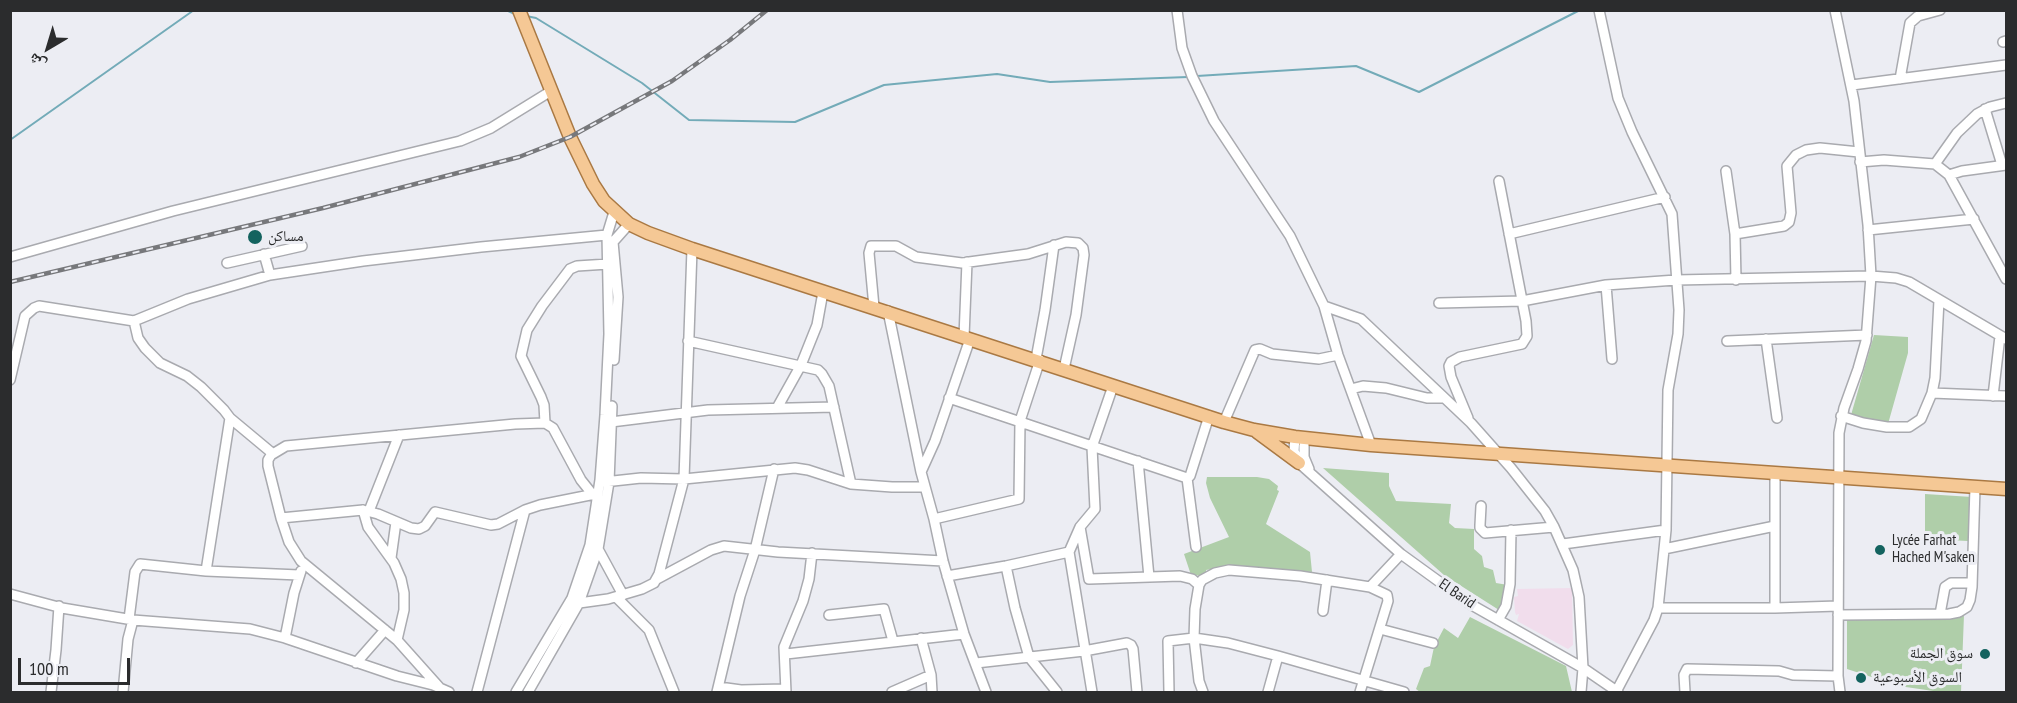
<!DOCTYPE html>
<html>
<head>
<meta charset="utf-8">
<style>
	body { margin:0 }
	#map { position:relative; width:2017px; height:703px; overflow:hidden; background:#ecedf3; font-family:"PT Sans Narrow","Noto Naskh Arabic",sans-serif }
	canvas { display:block }
	.frame { position:absolute; inset:0; border:12px solid #2b2c2d; pointer-events:none }
	.north { position:absolute; left:18px; top:18px; width:60px; height:60px; -webkit-text-stroke:4px #ecedf3; paint-order:stroke; rotate:218deg; font-size:16px; font-weight:700; line-height:24px; text-align:center; color:#2b2c2d }
	.north::after { content:''; display:block; margin:auto; width:21px; height:27px; background:#2b2c2d; clip-path:polygon(50% 0,100% 100%,50% 72%,0 100%) }
	.scale { position:absolute; left:18px; top:658px; width:112px; height:27px; box-sizing:border-box; border:3px solid #2b2c2d; border-top:0; padding-left:8px; font-size:18px; line-height:21px; white-space:nowrap; color:#2b2c2d; -webkit-text-stroke:4px #ecedf3; paint-order:stroke }
</style>
</head>
<body>
<div id="map">
<canvas width="2017" height="703"></canvas>
<div class="frame"></div>
<div class="north">ش</div>
<div class="scale">100 m</div>
</div>
<script>
const ctx = document.querySelector('canvas').getContext('2d');
ctx.lineJoin = 'round';
function fill(path, color) { ctx.fillStyle = color; ctx.fill(path, 'evenodd'); }
const poly = rows => new Path2D(rows.map(r => 'M' + r).join(''));
function stroke(path, color, width, dash) { ctx.strokeStyle = color; ctx.lineWidth = width; ctx.lineCap = dash ? 'butt' : 'round'; ctx.setLineDash(dash || []); ctx.stroke(path); }
function label(font, color, halo, rows, align = 'center') {
  ctx.font = font + ' "PT Sans Narrow","Noto Naskh Arabic",sans-serif'; ctx.lineWidth = 6; ctx.setLineDash([]); ctx.textBaseline = 'middle'; ctx.strokeStyle = halo; ctx.fillStyle = color; for (const [text, x, y, turn = 0] of rows) {
    ctx.save(); ctx.translate(x, y); ctx.rotate((+turn || 0) * Math.PI / 180); ctx.textAlign = isNaN(turn) ? turn : align; if (halo) ctx.strokeText(text, 0, 0); ctx.fillText(text, 0, 0); ctx.restore();
  }
}
fill(poly([
	[1572,588,1573,645,1568,649,1517,621,1519,614,1516,615,1515,612,1514,597,1518,596,1517,589]
]), '#f1ddec');
fill(poly([
	[1874,335,1908,337,1908,353,1888,424,1866,421,1851,415],
	[1323,468,1389,473,1389,486,1396,501,1451,504,1449,523,1455,528,1474,529,1474,549,1482,556,1484,567,1493,570,1496,583,1508,585,1499,610,1444,575],
	[1207,477,1257,477,1269,479,1278,486,1277,490,1279,491,1266,524,1310,552,1312,572,1223,567,1206,570,1206,576,1191,575,1184,554,1229,537,1210,498,1206,483],
	[1925,494,1972,497,1968,541,1925,539],
	[1964,615,1961,692,1940,692,1899,686,1847,669,1847,618],
	[1470,617,1566,666,1572,692,1420,692,1416,689,1424,668,1430,666,1434,647,1444,628,1458,638]
]), '#afcea9');
stroke(poly([
	[506,10,517,15],
	[526,16,536,18,642,83,689,120,795,122,884,85,997,74,1050,82,1188,77],
	[1197,76,1356,66,1419,92,1580,10],
	[10,140,194,10]
]), '#73abb8', 2);
const minor = poly([
	[1177,10,1182,48,1192,76,1214,121,1290,236,1324,306,1361,319,1471,423,1511,468,1545,511,1554,527,1573,570,1579,597,1583,668,1581,692],
	[1599,10,1618,98,1632,132,1672,214,1679,310,1678,334,1668,390,1666,530,1658,608,1654,620,1617,690],
	[1835,10,1854,101,1868,225,1871,276,1866,341,1858,369,1844,408,1839,433,1838,676,1840,692],
	[2003,42,2006,41],
	[1900,79,1910,23,1918,16,1940,10],
	[1852,85,2006,65],
	[1985,109,2002,165],
	[1860,162,1884,160,1935,164,1949,175,1962,171,2006,165],
	[1935,164,1957,133,1977,114,1990,107,2006,103],
	[1726,171,1735,234,1736,280],
	[1949,175,2006,279],
	[1868,230,1974,219],
	[1509,234,1665,197],
	[1735,234,1784,226,1789,222,1791,213,1787,166,1796,155,1806,150,1820,148,1859,152],
	[264,254,270,275],
	[10,257,173,211,460,141,491,128,551,91],
	[227,263,302,246],
	[1606,285,1612,359],
	[1439,303,1522,301,1606,285,1676,280,1871,276,1896,278,1909,282,2006,339],
	[1324,306,1338,355,1371,445],
	[874,307,869,253,871,246,896,246,916,257,962,263,1028,254,1066,242,1078,243,1083,248,1084,255,1076,315,1064,369],
	[888,311,921,472,934,519,943,561,964,634,986,692],
	[134,321,138,338,145,348,160,363,187,376,201,387,224,410,230,418,206,571],
	[964,337,967,262],
	[1766,339,1777,418],
	[688,341,818,370,822,374,829,386,851,484],
	[1727,341,1867,335],
	[1036,359,1045,310,1054,245],
	[614,360,618,297,613,242,629,224],
	[10,380,25,316,34,308,39,306,134,321,188,299,270,275,363,261,481,247,607,235],
	[1351,389,1363,386,1386,388,1427,398,1443,398],
	[1932,393,2006,396],
	[1993,396,2000,336],
	[949,398,1187,478],
	[777,408,801,365,817,325,823,292],
	[1841,416,1863,423,1887,427,1909,427,1921,419,1932,393,1935,378,1939,300],
	[230,418,272,453],
	[1468,418,1451,377,1449,366,1451,362,1460,357,1522,344,1527,336,1526,321,1499,181],
	[611,422,708,410,834,407],
	[1224,422,1255,350,1260,349,1272,354,1319,359,1338,355],
	[545,423,544,405,541,397,521,356,527,330,542,306,570,269,577,266,608,264],
	[1295,437,1294,451,1299,463,1401,554,1470,604,1583,668,1618,692],
	[1304,438,1304,457,1309,469],
	[1138,461,1149,577],
	[921,472,935,441,970,339],
	[1775,474,1775,608],
	[604,482,641,478,684,479,795,468,808,470,851,484,892,487,925,487],
	[1481,506,1480,525,1480,528,1485,533,1554,527],
	[363,510,368,527,394,563,401,579,404,593,404,610,397,640],
	[369,511,399,435],
	[281,518,363,510,378,514,411,528,419,529,425,526,435,512,491,525,498,524,525,510,540,505,595,494],
	[934,519,1019,499,1020,421,1040,360],
	[1080,527,1089,579,1180,576,1192,579,1199,585],
	[1563,544,1666,530],
	[1196,547,1187,478,1190,476,1209,416],
	[598,549,623,595],
	[1664,549,1775,526],
	[391,558,396,522],
	[1006,566,1015,608,1029,657,1057,692],
	[947,576,1006,566,1069,552],
	[657,579,711,550,724,546,778,552,943,561],
	[10,594,62,608,133,620,250,629,285,638,397,676,433,685,449,692],
	[616,597,649,630,674,692],
	[579,603,608,599,642,589,654,583,659,574,684,479,692,249],
	[1658,608,1775,608,1838,606],
	[1323,611,1327,580],
	[1940,614,1945,587,1951,583,1972,583],
	[829,615,884,609,893,641],
	[1838,615,1949,614,1959,612,1967,607,1970,600,1972,587,1975,487],
	[129,619,135,572,140,564,206,571,299,575],
	[1498,620,1506,606,1510,584,1511,530],
	[1380,629,1433,643],
	[285,638,294,593,301,571],
	[921,638,931,675,932,692],
	[786,654,964,634],
	[1278,656,1404,692],
	[356,663,385,630],
	[976,663,1084,651,1127,643,1131,645,1133,649,1137,692],
	[439,687,397,640,301,561,289,542,281,518,268,466,268,460,271,455,286,446,515,424,545,423,553,428,581,480,593,495],
	[719,687,741,690,785,689],
	[51,692,56,650,59,606],
	[123,692,128,639,133,620],
	[477,692,525,510],
	[516,692,572,598,590,545,600,480,605,415,609,334,607,235,614,212],
	[528,692,579,603,598,549,609,482,612,406],
	[717,692,740,596,755,550,774,469],
	[786,692,784,647,803,601,809,579,812,553],
	[892,692,931,675],
	[1092,692,1069,552,1080,527,1095,509,1092,447,1113,386],
	[1169,692,1168,641,1194,638,1228,643,1278,656,1268,692],
	[1203,692,1199,681,1194,638,1195,609,1199,585,1202,580,1215,573,1229,570,1300,576,1370,587,1401,554],
	[1360,692,1388,601,1387,595,1370,587],
	[1685,692,1684,675,1687,669,1779,671,1793,675,1838,676]
]);
const major = poly([
	[519,10,570,137,593,184,604,201,629,224,648,233,692,249,1224,422,1254,430,1295,437,1371,445,2006,489],
	[1257,432,1299,463]
]);
stroke(minor, '#a9aaaf', 12);
stroke(major, '#aa7943', 15);
stroke(minor, '#fff', 9);
stroke(major, '#f5c895', 12);
const rail = poly([
	[10,282,323,208,519,157,570,137,672,81,730,40,767,10]
]);
stroke(rail, '#77787b', 4.5);
stroke(rail, '#ecedf3', 2, [7]);
for (const [x, y, r, color] of [
	[255,237,8,"#14635f"],
	[1880,550,6,"#14635f"],
	[1985,654,6,"#14635f"],
	[1861,678,6,"#14635f"]
]) { const dot = new Path2D(); dot.arc(x, y, r, 0, 2 * Math.PI); ctx.fillStyle = color; ctx.fill(dot); stroke(dot, '#ecedf3', 2); }
label('15px', '#2b2c2d', '#ecedf3', [
	["مساكن",268,237],
	["Lycée Farhat",1892,541],
	["Hached M'saken",1892,558],
	["سوق الجملة",1973,654,"right"],
	["السوق اﻷسبوعية",1873,678]
], 'left');
label('15px', '#2b2c2d', '#ecedf3', [
	["El Barid",1457,594,34]
]);
</script>
</body>
</html>
